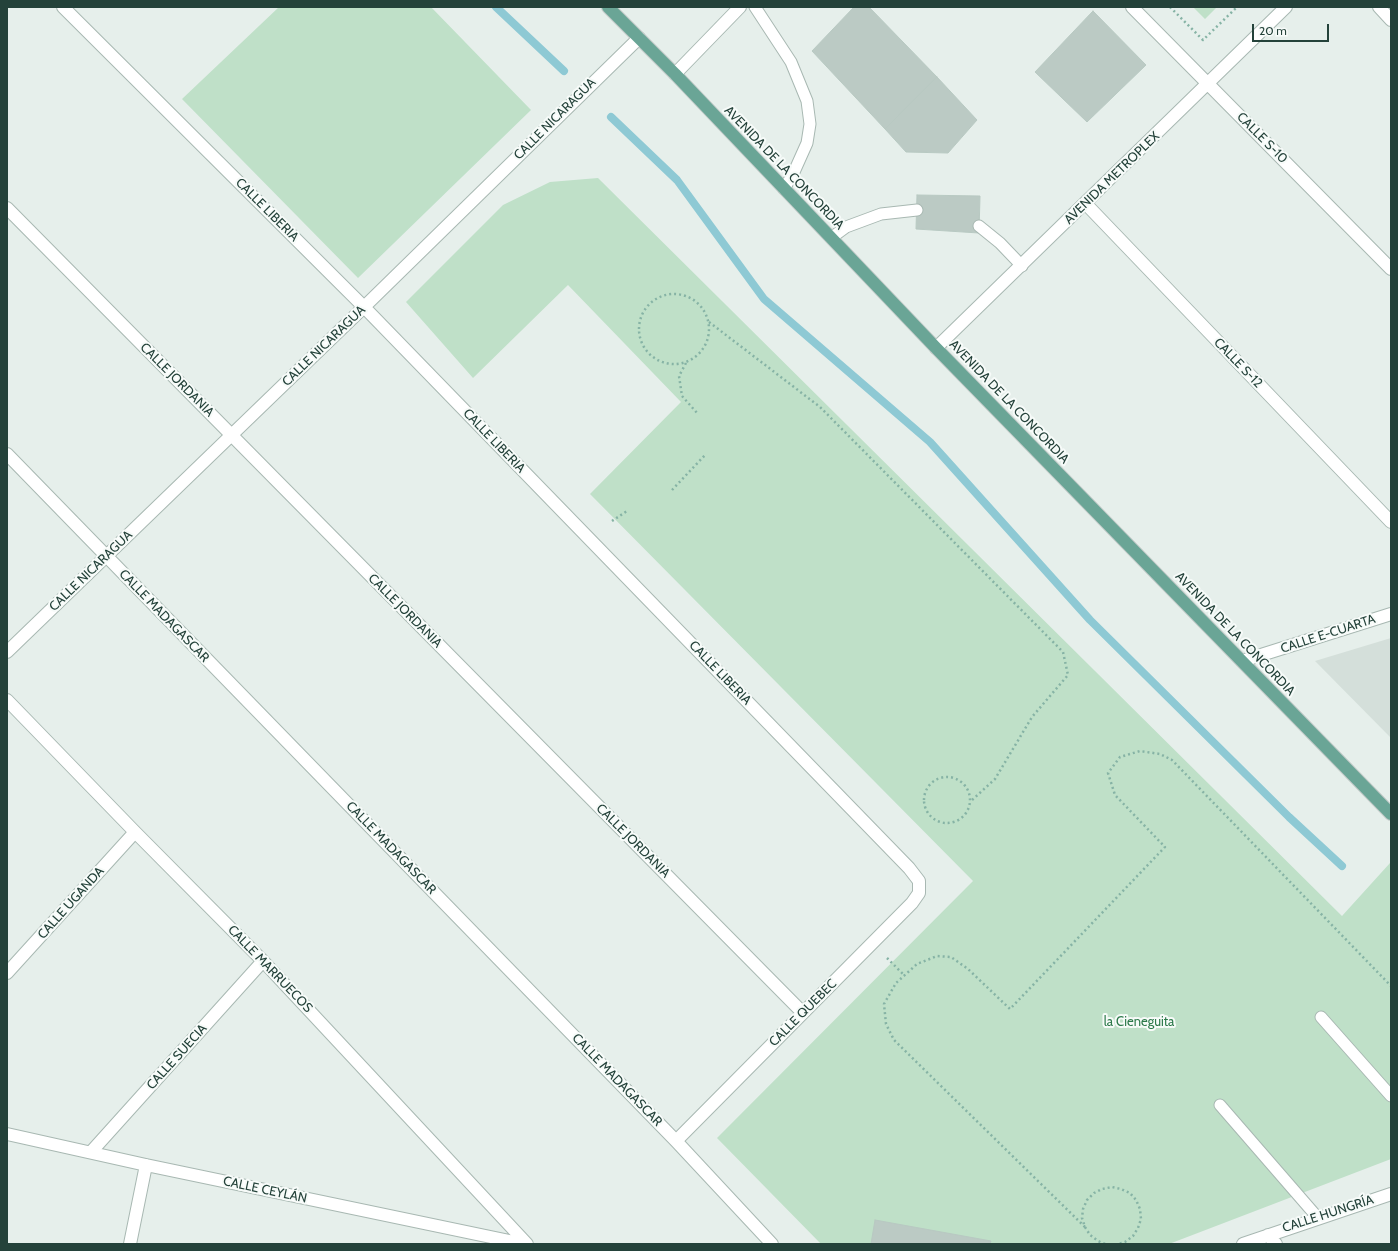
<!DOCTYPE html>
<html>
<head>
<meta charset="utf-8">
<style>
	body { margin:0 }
	#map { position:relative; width:1398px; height:1251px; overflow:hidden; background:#e6efeb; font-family:Cabin,sans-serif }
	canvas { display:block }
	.frame { position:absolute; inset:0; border:8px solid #24423a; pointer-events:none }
	.scale { position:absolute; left:1252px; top:24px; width:77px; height:18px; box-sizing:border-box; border:2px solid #24423a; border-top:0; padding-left:5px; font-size:12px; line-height:14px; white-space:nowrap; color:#24423a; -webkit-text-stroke:3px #f7fbf9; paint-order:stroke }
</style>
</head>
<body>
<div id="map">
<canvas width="1398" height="1251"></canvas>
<div class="frame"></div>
<div class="scale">20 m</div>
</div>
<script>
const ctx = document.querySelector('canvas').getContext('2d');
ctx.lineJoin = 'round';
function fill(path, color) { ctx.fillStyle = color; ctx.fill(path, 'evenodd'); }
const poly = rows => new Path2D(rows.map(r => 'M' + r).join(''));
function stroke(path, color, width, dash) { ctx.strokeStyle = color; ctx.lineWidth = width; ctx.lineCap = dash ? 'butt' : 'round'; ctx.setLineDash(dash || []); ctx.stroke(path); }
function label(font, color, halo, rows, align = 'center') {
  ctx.font = font + ' Cabin,sans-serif'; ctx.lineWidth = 4; ctx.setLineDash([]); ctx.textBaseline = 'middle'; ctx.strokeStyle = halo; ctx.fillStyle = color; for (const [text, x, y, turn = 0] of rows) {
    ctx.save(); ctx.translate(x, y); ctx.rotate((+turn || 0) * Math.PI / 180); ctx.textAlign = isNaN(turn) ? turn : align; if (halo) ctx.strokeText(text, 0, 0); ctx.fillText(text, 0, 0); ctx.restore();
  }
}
fill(poly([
	[1391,638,1391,738,1315,661]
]), '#d4dfda');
fill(poly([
	[279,7,431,7,531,110,358,278,182,99],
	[1193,7,1217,7,1205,19],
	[598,178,1342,916,1390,863,1391,864,1391,1159,1169,1244,821,1244,717,1138,973,881,590,494,681,402,568,285,473,378,406,302,503,205,550,182]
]), '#bfe0c8');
stroke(poly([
	[496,7,564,71],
	[611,117,677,180,764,299,930,442,1090,620,1289,817,1342,866]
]), '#8ec9d4', 8);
const building = poly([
	[854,7,869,7,937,77,885,129,812,51,854,7],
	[1093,11,1146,65,1087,122,1035,72,1093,11],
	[937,77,977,120,948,153,906,152,885,129,937,77],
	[917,195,980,196,979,233,916,229,917,195],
	[875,1220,991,1241,990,1244,871,1244,875,1220]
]);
fill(building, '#bbcac4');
stroke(building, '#b8c9c2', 1);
const service = poly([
	[755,7,791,62,807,101,810,124,807,143,794,172,784,189],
	[979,226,1000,243,1022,266],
	[831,238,846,227,881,214,917,210],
	[1321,1017,1391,1096],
	[1220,1105,1318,1218]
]);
const minor = poly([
	[63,7,364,307,909,868,919,881,919,893,912,903,676,1141],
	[1132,7,1391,269],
	[1379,7,1391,20],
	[675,74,740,7],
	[1085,203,1391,522],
	[7,208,803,1013],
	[936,348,1286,7],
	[7,454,676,1141,772,1244],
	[7,652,364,307,639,38],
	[1242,661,1391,614],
	[7,700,135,832,263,961,527,1244],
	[7,973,135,832],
	[7,1134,146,1165,524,1244],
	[91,1152,263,961],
	[1268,1235,1276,1244],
	[130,1244,146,1165],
	[1243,1244,1391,1194]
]);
const primary = poly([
	[608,7,675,74,936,348,1391,814]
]);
stroke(service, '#a8b8b2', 13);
stroke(minor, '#a8b8b2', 14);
stroke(primary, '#c2cac8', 14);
stroke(poly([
	[1170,7,1203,40,1237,7],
	'639 329a35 35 0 1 1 70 0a35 35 0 1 1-70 0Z',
	[709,322,820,407,1063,652,1068,675,1032,717,995,779,971,801],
	[686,363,679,376,682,396,698,414],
	[672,490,706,454],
	[612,521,627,511],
	'924 800a23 23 0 1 1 46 0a23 23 0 1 1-46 0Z',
	[887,958,905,976],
	[1085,1227,894,1040,886,1024,884,1004,896,983,917,964,937,956,951,957,968,969,1010,1009,1165,847,1115,795,1108,773,1120,757,1140,751,1160,754,1172,760,1391,986],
	[1105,1244,1098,1241,1090,1235,1085,1227,1082,1218,1083,1209,1087,1200,1094,1193,1102,1189,1112,1187,1121,1189,1130,1193,1136,1200,1140,1209,1141,1219,1138,1228,1133,1236,1125,1242,1118,1244]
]), '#86b3a5', 2.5, [2, 3]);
stroke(service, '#fff', 11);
stroke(minor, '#fff', 12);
stroke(primary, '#6aa596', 12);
label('13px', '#24423a', '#f7fbf9', [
	["CALLE NICARAGUA",555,119,-45],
	["CALLE S-10",1262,138,45],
	["AVENIDA DE LA CONCORDIA",784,168,46],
	["AVENIDA METROPLEX",1112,178,-44],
	["CALLE LIBERIA",267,210,45],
	["CALLE NICARAGUA",324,346,-44],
	["CALLE S-12",1238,363,46],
	["CALLE JORDANIA",177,380,45],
	["AVENIDA DE LA CONCORDIA",1009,402,46],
	["CALLE LIBERIA",494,441,46],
	["CALLE NICARAGUA",91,571,-44],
	["CALLE JORDANIA",405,611,45],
	["CALLE MADAGASCAR",164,616,46],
	["AVENIDA DE LA CONCORDIA",1235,634,46],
	["CALLE E-CUARTA",1328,634,-18],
	["CALLE LIBERIA",720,673,46],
	["CALLE JORDANIA",633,841,45],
	["CALLE MADAGASCAR",391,848,46],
	["CALLE UGANDA",71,903,-48],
	["CALLE MARRUECOS",270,969,46],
	["CALLE QUEBEC",803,1013,-45],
	["CALLE SUECIA",177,1057,-48],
	["CALLE MADAGASCAR",617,1080,46],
	["CALLE CEYLÁN",265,1190,12],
	["CALLE HUNGRÍA",1328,1214,-18]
]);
label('13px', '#2d7a4b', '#f7fbf9', [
	["la Cieneguita",1139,1022]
]);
</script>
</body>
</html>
